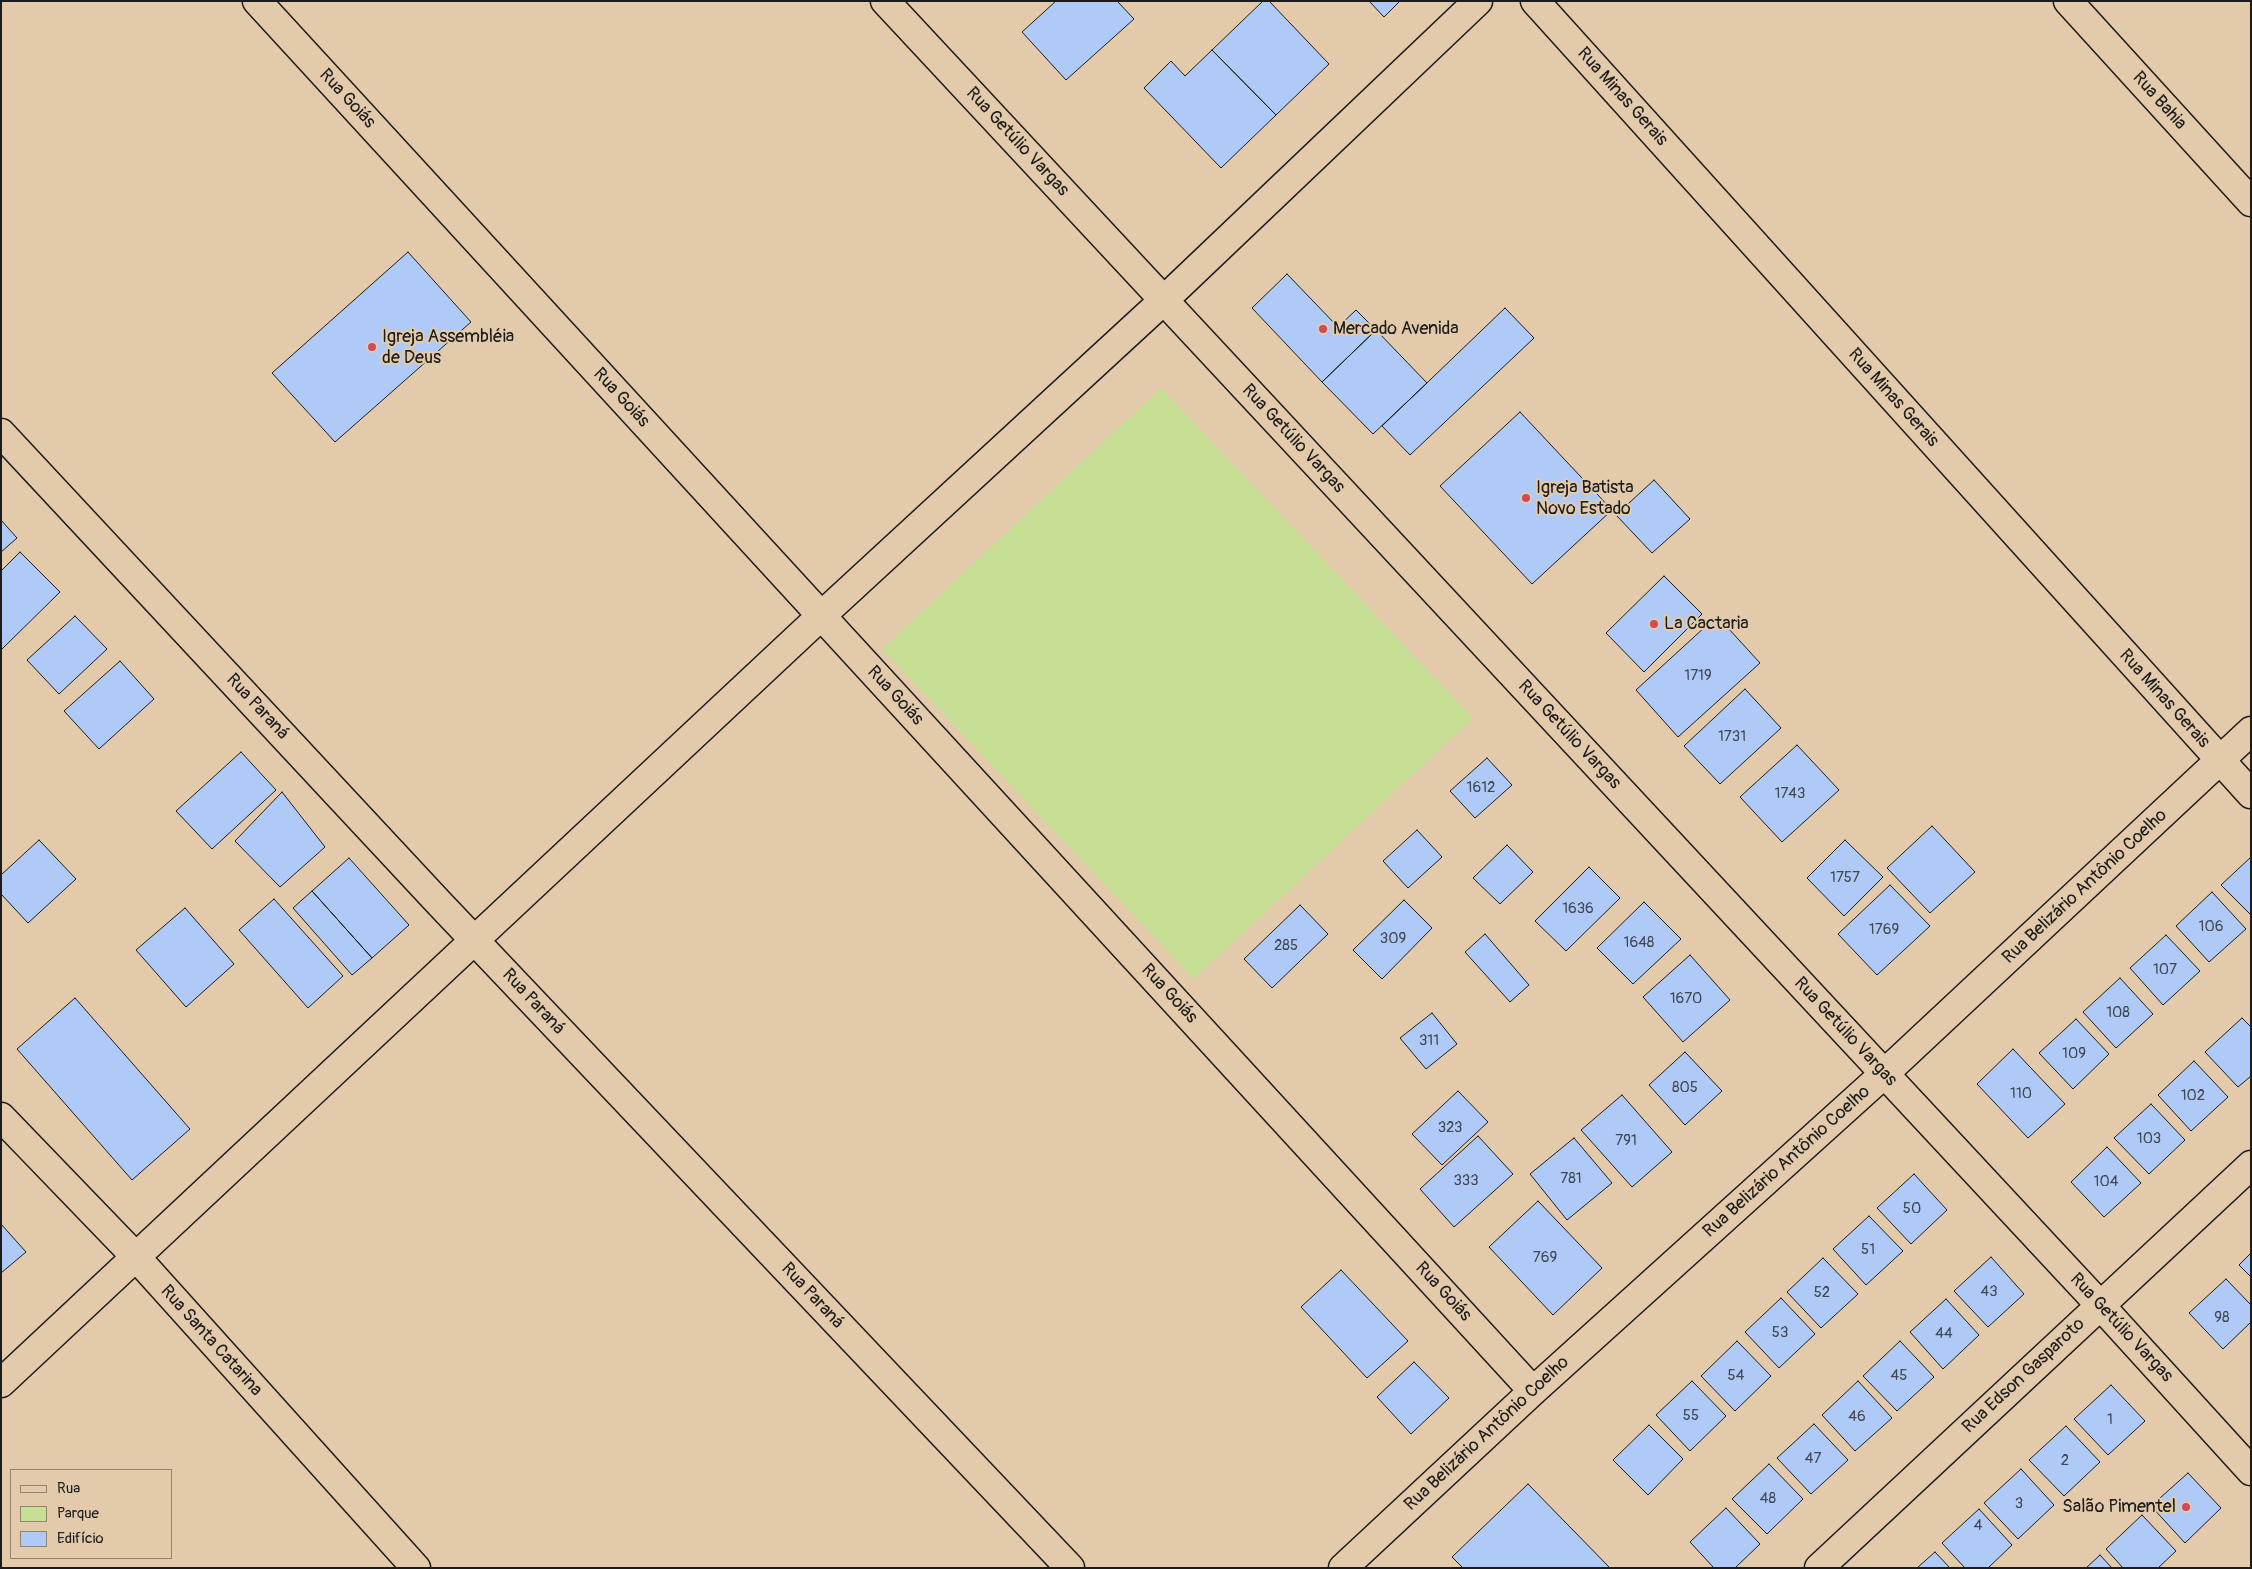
<!DOCTYPE html>
<html>
<head>
<meta charset="utf-8">
<style>
	body { margin:0 }
	#map { position:relative; width:2252px; height:1569px; overflow:hidden; background:#e2caab; font-family:Pangolin,sans-serif }
	canvas { display:block }
	.frame { position:absolute; inset:0; border:2px solid #1c1c1c; pointer-events:none }
	.legend { position:absolute; left:10px; top:1469px; width:162px; height:90px; box-sizing:border-box; background:#e2caab; border:1px solid #938472; margin:0; padding:6px 9px; list-style:none; font-size:15px; color:#1c1c1c }
	.legend li { display:flex; align-items:center; gap:10px; height:25px }
	.legend b { width:25px; border:1px solid #938472 }
</style>
</head>
<body>
<div id="map">
<canvas width="2252" height="1569"></canvas>
<div class="frame"></div>
<ul class="legend">
<li><b style="height:6px;background:#e2caab"></b>Rua</li>
<li><b style="height:14px;background:#c7df95"></b>Parque</li>
<li><b style="height:14px;background:#b0caf7"></b>Edifício</li>
</ul>
</div>
<script>
const ctx = document.querySelector('canvas').getContext('2d');
ctx.lineJoin = 'round';
function fill(path, color) { ctx.fillStyle = color; ctx.fill(path, 'evenodd'); }
const poly = rows => new Path2D(rows.map(r => 'M' + r).join(''));
function stroke(path, color, width, dash) { ctx.strokeStyle = color; ctx.lineWidth = width; ctx.lineCap = dash ? 'butt' : 'round'; ctx.setLineDash(dash || []); ctx.stroke(path); }
function label(font, color, halo, rows, align = 'center') {
  ctx.font = font + ' Pangolin,sans-serif'; ctx.lineWidth = 4; ctx.setLineDash([]); ctx.textBaseline = 'middle'; ctx.strokeStyle = halo; ctx.fillStyle = color; for (const [text, x, y, turn = 0] of rows) {
    ctx.save(); ctx.translate(x, y); ctx.rotate((+turn || 0) * Math.PI / 180); ctx.textAlign = isNaN(turn) ? turn : align; if (halo) ctx.strokeText(text, 0, 0); ctx.fillText(text, 0, 0); ctx.restore();
  }
}
fill(poly([
	[1161,388,1473,718,1194,979,882,649]
]), '#c7df95');
const building = poly([
	[1056,1,1117,1,1134,19,1066,80,1022,32,1056,1],
	[1263,1,1269,1,1329,64,1276,115,1212,50,1263,1],
	[1369,1,1400,1,1384,17,1369,1],
	[1212,50,1276,115,1221,168,1144,88,1171,61,1185,76,1212,50],
	[408,252,471,322,335,442,272,373,408,252],
	[1287,274,1338,327,1356,310,1376,330,1322,382,1252,308,1287,274],
	[1505,308,1534,338,1410,455,1382,426,1505,308],
	[1376,330,1427,383,1373,434,1322,382,1376,330],
	[1520,412,1612,510,1532,584,1440,486,1520,412],
	[1654,480,1690,519,1652,553,1616,515,1654,480],
	[1,520,17,538,1,552,1,520],
	[20,552,60,592,1,650,1,571,20,552],
	[1664,576,1702,614,1644,672,1606,633,1664,576],
	[75,616,107,649,59,694,27,660,75,616],
	[1717,616,1760,663,1678,737,1636,690,1717,616],
	[120,661,154,699,99,749,64,711,120,661],
	[1745,689,1781,728,1720,784,1684,746,1745,689],
	[1797,745,1839,790,1782,842,1740,797,1797,745],
	[241,752,276,790,212,849,176,811,241,752],
	[1487,758,1512,785,1475,818,1450,791,1487,758],
	[282,792,325,847,280,887,235,841,282,792],
	[1932,826,1975,872,1930,913,1887,868,1932,826],
	[1417,830,1442,857,1408,888,1383,861,1417,830],
	[39,840,76,879,28,923,1,894,1,875,39,840],
	[1845,840,1883,877,1844,916,1807,878,1845,840],
	[1507,845,1533,872,1500,904,1473,878,1507,845],
	[2251,857,2251,915,2221,885,2251,857],
	[349,858,409,925,372,958,312,891,349,858],
	[1589,867,1620,898,1566,951,1535,921,1589,867],
	[1890,885,1930,926,1877,975,1838,934,1890,885],
	[312,891,372,958,352,975,293,908,312,891],
	[2212,892,2246,929,2209,962,2176,926,2212,892],
	[274,899,343,976,308,1008,239,930,274,899],
	[1404,900,1432,928,1382,979,1353,950,1404,900],
	[1644,902,1681,939,1633,984,1597,948,1644,902],
	[1300,905,1328,934,1272,988,1244,959,1300,905],
	[185,908,234,964,186,1007,136,950,185,908],
	[1485,934,1529,985,1510,1002,1465,952,1485,934],
	[2166,935,2200,971,2163,1005,2130,968,2166,935],
	[1690,955,1730,1000,1683,1042,1643,997,1690,955],
	[2120,978,2153,1014,2116,1048,2083,1012,2120,978],
	[75,998,190,1129,132,1180,17,1049,75,998],
	[1432,1013,1457,1044,1426,1069,1400,1038,1432,1013],
	[2242,1018,2251,1027,2251,1076,2238,1087,2205,1052,2242,1018],
	[2076,1019,2109,1054,2073,1089,2039,1053,2076,1019],
	[2013,1049,2065,1104,2028,1138,1977,1084,2013,1049],
	[1685,1052,1722,1091,1685,1125,1649,1085,1685,1052],
	[2194,1061,2228,1097,2191,1131,2158,1095,2194,1061],
	[1458,1091,1488,1122,1442,1165,1412,1134,1458,1091],
	[1622,1095,1672,1152,1632,1187,1581,1130,1622,1095],
	[2151,1104,2185,1140,2149,1174,2114,1138,2151,1104],
	[1478,1136,1513,1174,1454,1227,1420,1189,1478,1136],
	[1574,1138,1612,1183,1567,1220,1530,1174,1574,1138],
	[2107,1147,2141,1183,2104,1217,2071,1182,2107,1147],
	[1914,1174,1947,1210,1911,1244,1877,1208,1914,1174],
	[1538,1201,1602,1268,1553,1315,1489,1247,1538,1201],
	[1869,1216,1903,1251,1866,1285,1833,1249,1869,1216],
	[1,1224,26,1252,1,1273,1,1224],
	[2251,1253,2251,1277,2239,1265,2251,1253],
	[1991,1257,2024,1294,1988,1327,1954,1291,1991,1257],
	[1823,1258,1858,1294,1821,1328,1787,1292,1823,1258],
	[1341,1270,1408,1341,1367,1378,1301,1307,1341,1270],
	[2226,1279,2251,1305,2251,1322,2223,1349,2189,1313,2226,1279],
	[1781,1298,1815,1334,1779,1368,1745,1332,1781,1298],
	[1946,1299,1979,1335,1943,1369,1910,1332,1946,1299],
	[1737,1341,1771,1376,1735,1411,1701,1376,1737,1341],
	[1900,1341,1934,1377,1897,1411,1863,1376,1900,1341],
	[1414,1362,1449,1398,1411,1434,1377,1397,1414,1362],
	[1692,1381,1726,1416,1690,1451,1656,1415,1692,1381],
	[1858,1381,1892,1418,1855,1451,1822,1415,1858,1381],
	[2111,1385,2145,1421,2108,1455,2074,1419,2111,1385],
	[1814,1424,1848,1460,1811,1494,1777,1458,1814,1424],
	[1649,1425,1683,1459,1648,1495,1613,1460,1649,1425],
	[2066,1426,2100,1462,2064,1496,2029,1460,2066,1426],
	[1769,1464,1803,1499,1767,1534,1732,1499,1769,1464],
	[2021,1469,2054,1505,2018,1539,1984,1503,2021,1469],
	[2188,1473,2221,1508,2185,1543,2151,1506,2188,1473],
	[1528,1484,1610,1568,1463,1568,1452,1557,1528,1484],
	[1726,1508,1760,1544,1735,1568,1714,1568,1690,1542,1726,1508],
	[1979,1509,2012,1545,1988,1568,1965,1568,1942,1543,1979,1509],
	[2142,1515,2176,1551,2158,1568,2123,1568,2106,1549,2142,1515],
	[1935,1552,1950,1568,1917,1568,1935,1552],
	[2100,1555,2112,1568,2086,1568,2100,1555]
]);
fill(building, '#b0caf7');
stroke(building, '#1c1c1c', 1);
const minor = poly([
	[257,1,1533,1391],
	[885,1,2100,1305,2251,1471],
	[1535,1,2251,794],
	[2068,1,2251,202],
	[1,433,440,904,1070,1568],
	[1,1117,136,1257,416,1568],
	[1,1383,821,616,1164,300,1478,1],
	[1343,1568,1533,1391,1884,1074,2251,731],
	[1819,1568,2251,1165]
]);
stroke(minor, '#1c1c1c', 31);
stroke(minor, '#e2caab', 28);
for (const [x, y, r, color] of [
	[1323,329,5,"#d1495b"],
	[372,347,5,"#d1495b"],
	[1526,498,5,"#d1495b"],
	[1654,624,5,"#d1495b"],
	[2186,1507,5,"#d1495b"]
]) { const dot = new Path2D(); dot.arc(x, y, r, 0, 2 * Math.PI); ctx.fillStyle = color; ctx.fill(dot); stroke(dot, '#e2caab', 2); }
label('15px', '#414853', null, [
	["1719",1698,676],
	["1731",1732,737],
	["1612",1481,788],
	["1743",1790,794],
	["1757",1845,878],
	["1636",1578,909],
	["106",2211,927],
	["1769",1884,930],
	["309",1393,939],
	["1648",1639,943],
	["285",1286,946],
	["107",2165,970],
	["1670",1686,999],
	["108",2118,1013],
	["311",1429,1041],
	["109",2074,1054],
	["805",1685,1088],
	["110",2021,1094],
	["102",2193,1096],
	["323",1450,1128],
	["103",2149,1139],
	["791",1626,1141],
	["781",1571,1179],
	["333",1466,1181],
	["104",2106,1182],
	["50",1912,1209],
	["51",1868,1250],
	["769",1545,1258],
	["43",1989,1292],
	["52",1822,1293],
	["98",2222,1318],
	["53",1780,1333],
	["44",1944,1334],
	["54",1736,1376],
	["45",1899,1376],
	["55",1691,1416],
	["46",1857,1417],
	["1",2110,1420],
	["47",1813,1459],
	["2",2065,1461],
	["48",1768,1499],
	["3",2019,1504],
	["4",1978,1526]
]);
label('18px', '#1c1c1c', '#e2caab', [
	["Rua Minas Gerais",1622,97,48],
	["Rua Goiás",347,99,47],
	["Rua Bahia",2159,101,48],
	["Rua Getúlio Vargas",1017,142,47],
	["Rua Goiás",621,398,47],
	["Rua Minas Gerais",1893,398,48],
	["Rua Getúlio Vargas",1293,439,47],
	["Rua Goiás",895,696,47],
	["Rua Minas Gerais",2164,699,48],
	["Rua Paraná",257,707,47],
	["Rua Getúlio Vargas",1569,735,47],
	["Rua Belizário Antônio Coelho",2085,887,-43],
	["Rua Goiás",1169,994,47],
	["Rua Paraná",533,1002,47],
	["Rua Getúlio Vargas",1845,1032,47],
	["Rua Belizário Antônio Coelho",1787,1162,-42],
	["Rua Goiás",1443,1292,47],
	["Rua Paraná",812,1296,47],
	["Rua Getúlio Vargas",2121,1328,47],
	["Rua Santa Catarina",211,1341,48],
	["Rua Edson Gasparoto",2024,1376,-43],
	["Rua Belizário Antônio Coelho",1487,1434,-43]
]);
label('18px', '#1c1c1c', '#e2caab', [
	["Mercado Avenida",1333,329],
	["Igreja Assembléia",382,337],
	["de Deus",382,358],
	["Igreja Batista",1536,488],
	["Novo Estado",1536,509],
	["La Cactaria",1664,624],
	["Salão Pimentel",2176,1507,"right"]
], 'left');
</script>
</body>
</html>
